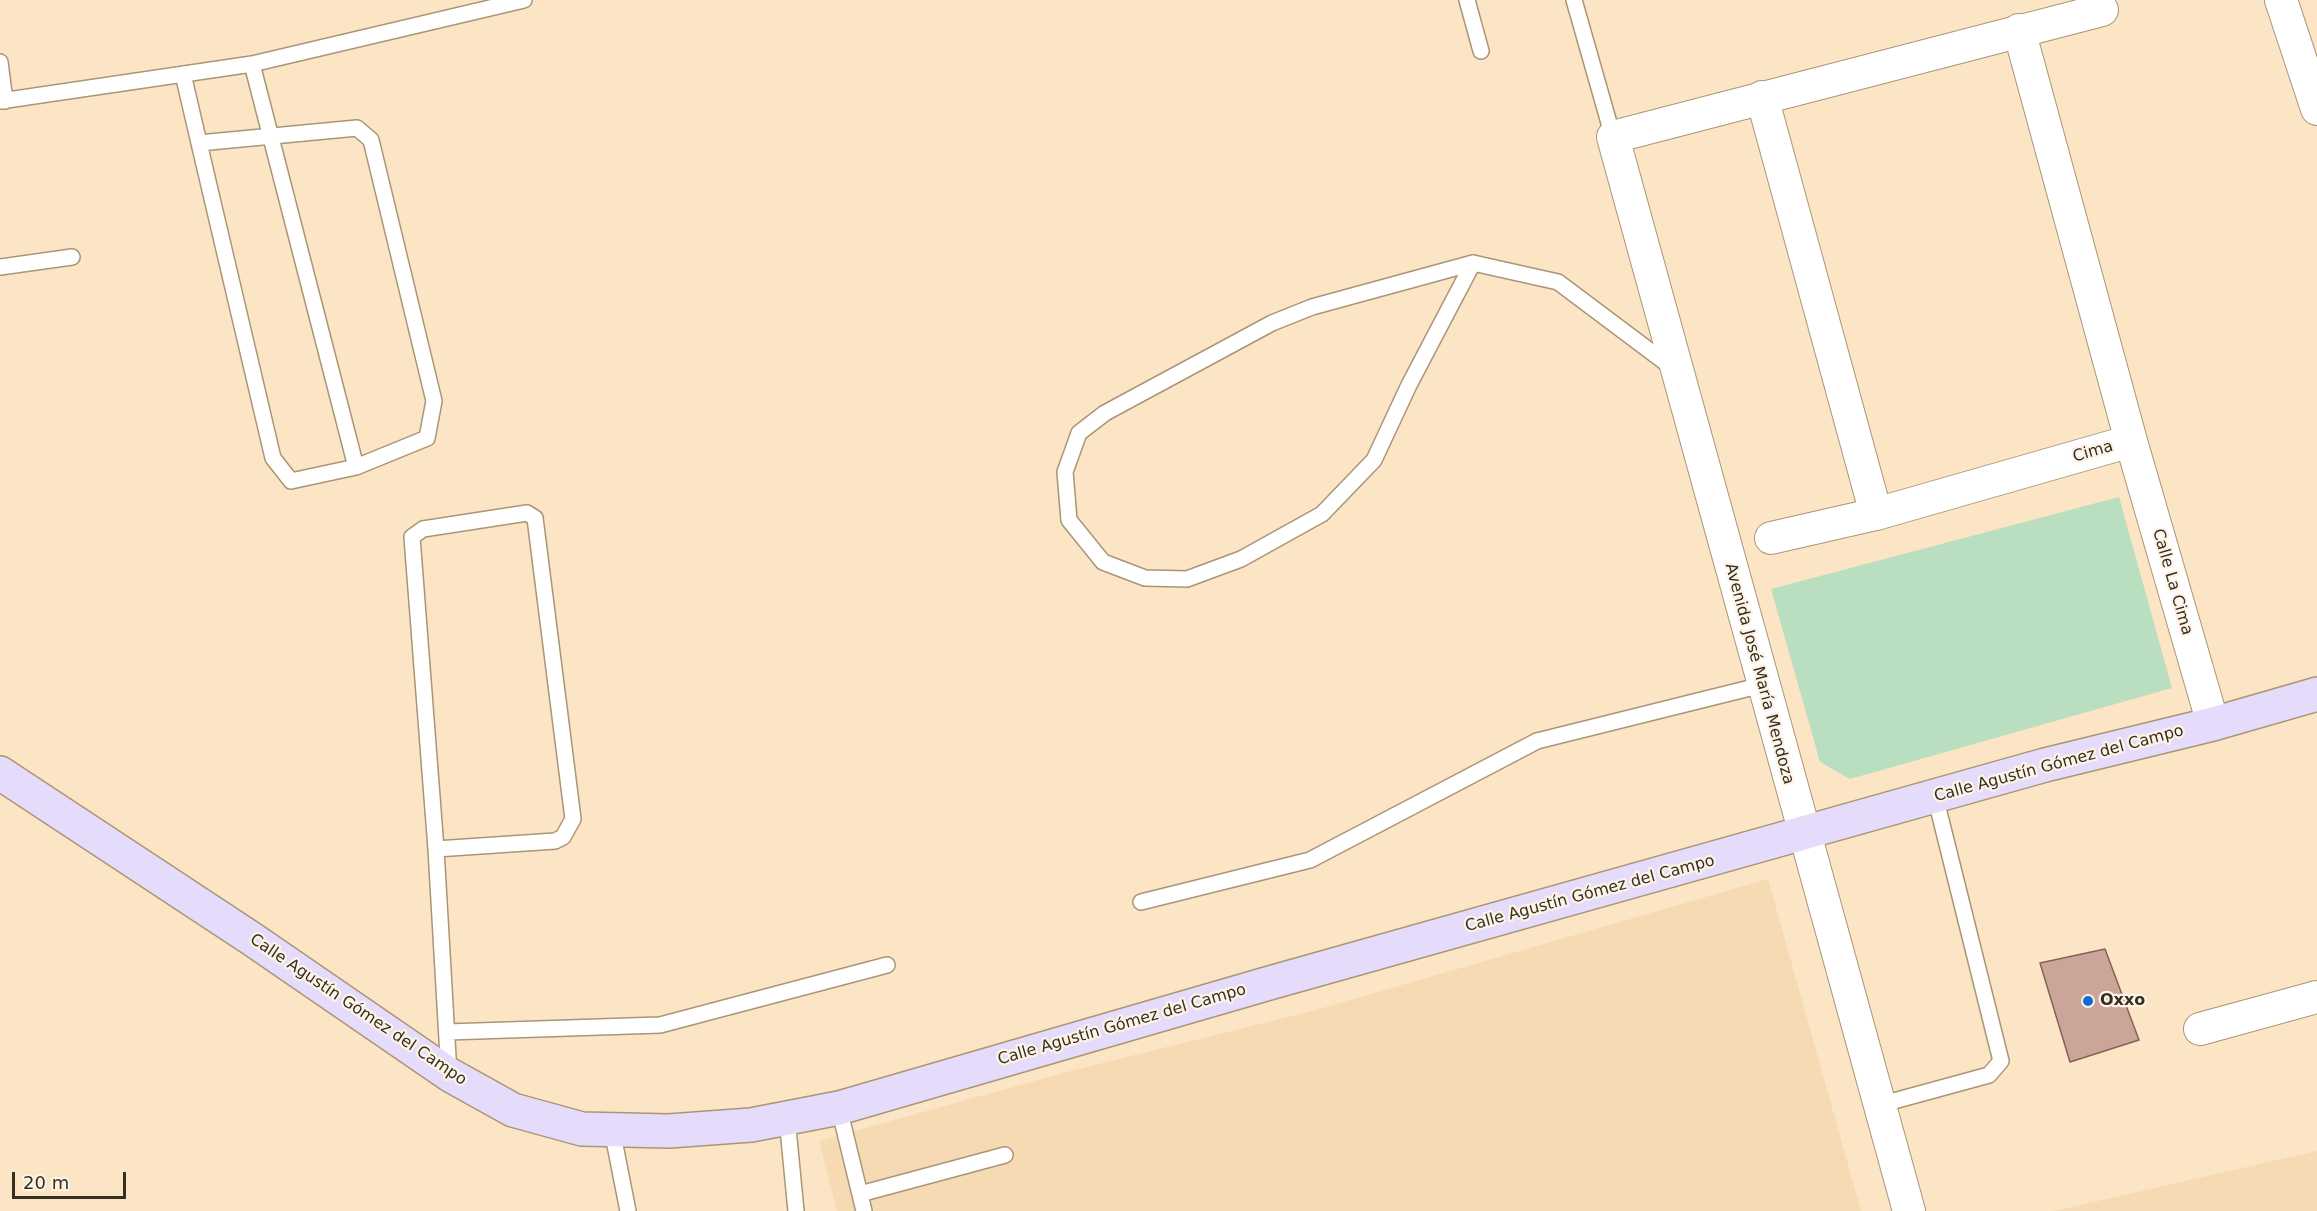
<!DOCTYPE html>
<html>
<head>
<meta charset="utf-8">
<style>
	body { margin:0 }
	#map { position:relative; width:2317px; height:1211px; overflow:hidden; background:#fbe5c5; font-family:"DejaVu Sans",sans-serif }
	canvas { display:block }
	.scale { position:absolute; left:12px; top:1172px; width:114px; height:27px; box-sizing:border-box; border:3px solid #362e21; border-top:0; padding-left:8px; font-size:18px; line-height:21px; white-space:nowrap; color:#362e21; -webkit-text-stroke:4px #fdf4e7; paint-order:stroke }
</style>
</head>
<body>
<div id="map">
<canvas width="2317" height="1211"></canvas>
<div class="scale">20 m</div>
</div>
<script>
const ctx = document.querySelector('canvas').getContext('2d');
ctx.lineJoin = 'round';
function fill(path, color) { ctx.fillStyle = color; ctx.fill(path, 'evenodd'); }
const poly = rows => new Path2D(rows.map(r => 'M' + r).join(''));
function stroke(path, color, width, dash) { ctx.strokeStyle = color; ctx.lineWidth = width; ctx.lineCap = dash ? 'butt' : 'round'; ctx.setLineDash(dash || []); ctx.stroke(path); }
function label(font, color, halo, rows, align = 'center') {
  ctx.font = font + ' "DejaVu Sans",sans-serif'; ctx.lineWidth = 4.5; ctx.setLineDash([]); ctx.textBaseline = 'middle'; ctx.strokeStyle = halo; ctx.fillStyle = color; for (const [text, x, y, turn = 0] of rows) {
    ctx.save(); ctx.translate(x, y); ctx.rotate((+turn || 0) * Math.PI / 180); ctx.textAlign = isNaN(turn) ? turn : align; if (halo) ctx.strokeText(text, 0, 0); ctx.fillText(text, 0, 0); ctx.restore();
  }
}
fill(poly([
	[1768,879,1861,1211,837,1211,819,1141,1074,1070,1316,1010],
	[2317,1151,2317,1211,2054,1211]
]), '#f5dab4');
fill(poly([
	[2119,497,2172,688,1850,779,1820,762,1771,589]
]), '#b9dec0');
const building = poly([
	[2105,949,2139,1040,2070,1062,2040,963,2105,949]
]);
fill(building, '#cca59a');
stroke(building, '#856258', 1.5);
const lane = poly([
	[1467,0,1481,51],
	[1574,0,1613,137],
	[0,62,5,101],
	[252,64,356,467],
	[183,74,199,143,273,458,291,481,356,467,427,438,434,401,371,140,357,128,199,143],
	[0,101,252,64,524,0],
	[1473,263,1409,385,1374,460,1322,514,1241,559,1187,579,1145,578,1103,562,1069,520,1065,472,1079,433,1105,413,1272,323,1312,307,1473,263,1558,282,1674,369],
	[0,267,72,257],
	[436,849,555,841,563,837,573,819,535,518,527,513,423,529,412,537,436,849,449,1074],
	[1141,902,1310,860,1537,741,1762,685],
	[447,1032,660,1025,887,965],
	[1879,1105,1989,1075,2001,1061,1935,796],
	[839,1108,864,1211],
	[787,1118,796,1211],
	[612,1130,628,1211],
	[860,1194,1005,1155]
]);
const street = poly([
	[2281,0,2317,109],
	[2019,30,2131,441,2213,724],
	[1762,97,1876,514],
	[1771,538,1876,514,2131,441],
	[2200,1029,2317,997],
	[1909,1211,1613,137,2102,10]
]);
const secondary = poly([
	[0,773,252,939,450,1075,513,1110,582,1129,669,1131,751,1125,839,1108,1273,982,2045,765,2213,724,2317,694]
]);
stroke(lane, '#aa9577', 18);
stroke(street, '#aa9577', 34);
stroke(secondary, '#aa9577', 36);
stroke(lane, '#fff', 15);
stroke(street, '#fff', 32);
stroke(secondary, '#e4dcfa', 33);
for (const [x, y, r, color] of [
	[2088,1001,6,"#1369d3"]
]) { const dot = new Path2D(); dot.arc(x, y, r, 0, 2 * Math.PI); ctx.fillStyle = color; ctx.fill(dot); stroke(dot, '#fdf4e7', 2); }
label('16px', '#362e21', '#fdf4e7', [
	["Cima",2093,452,-16],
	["Calle La Cima",2172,582,74],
	["Avenida José María Mendoza",1759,674,75],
	["Calle Agustín Gómez del Campo",2059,764,-15],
	["Calle Agustín Gómez del Campo",1590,894,-15],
	["Calle Agustín Gómez del Campo",358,1010,34],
	["Calle Agustín Gómez del Campo",1122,1025,-16]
]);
label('bold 16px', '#362e21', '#fdf4e7', [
	["Oxxo",2100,1001]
], 'left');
</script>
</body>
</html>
